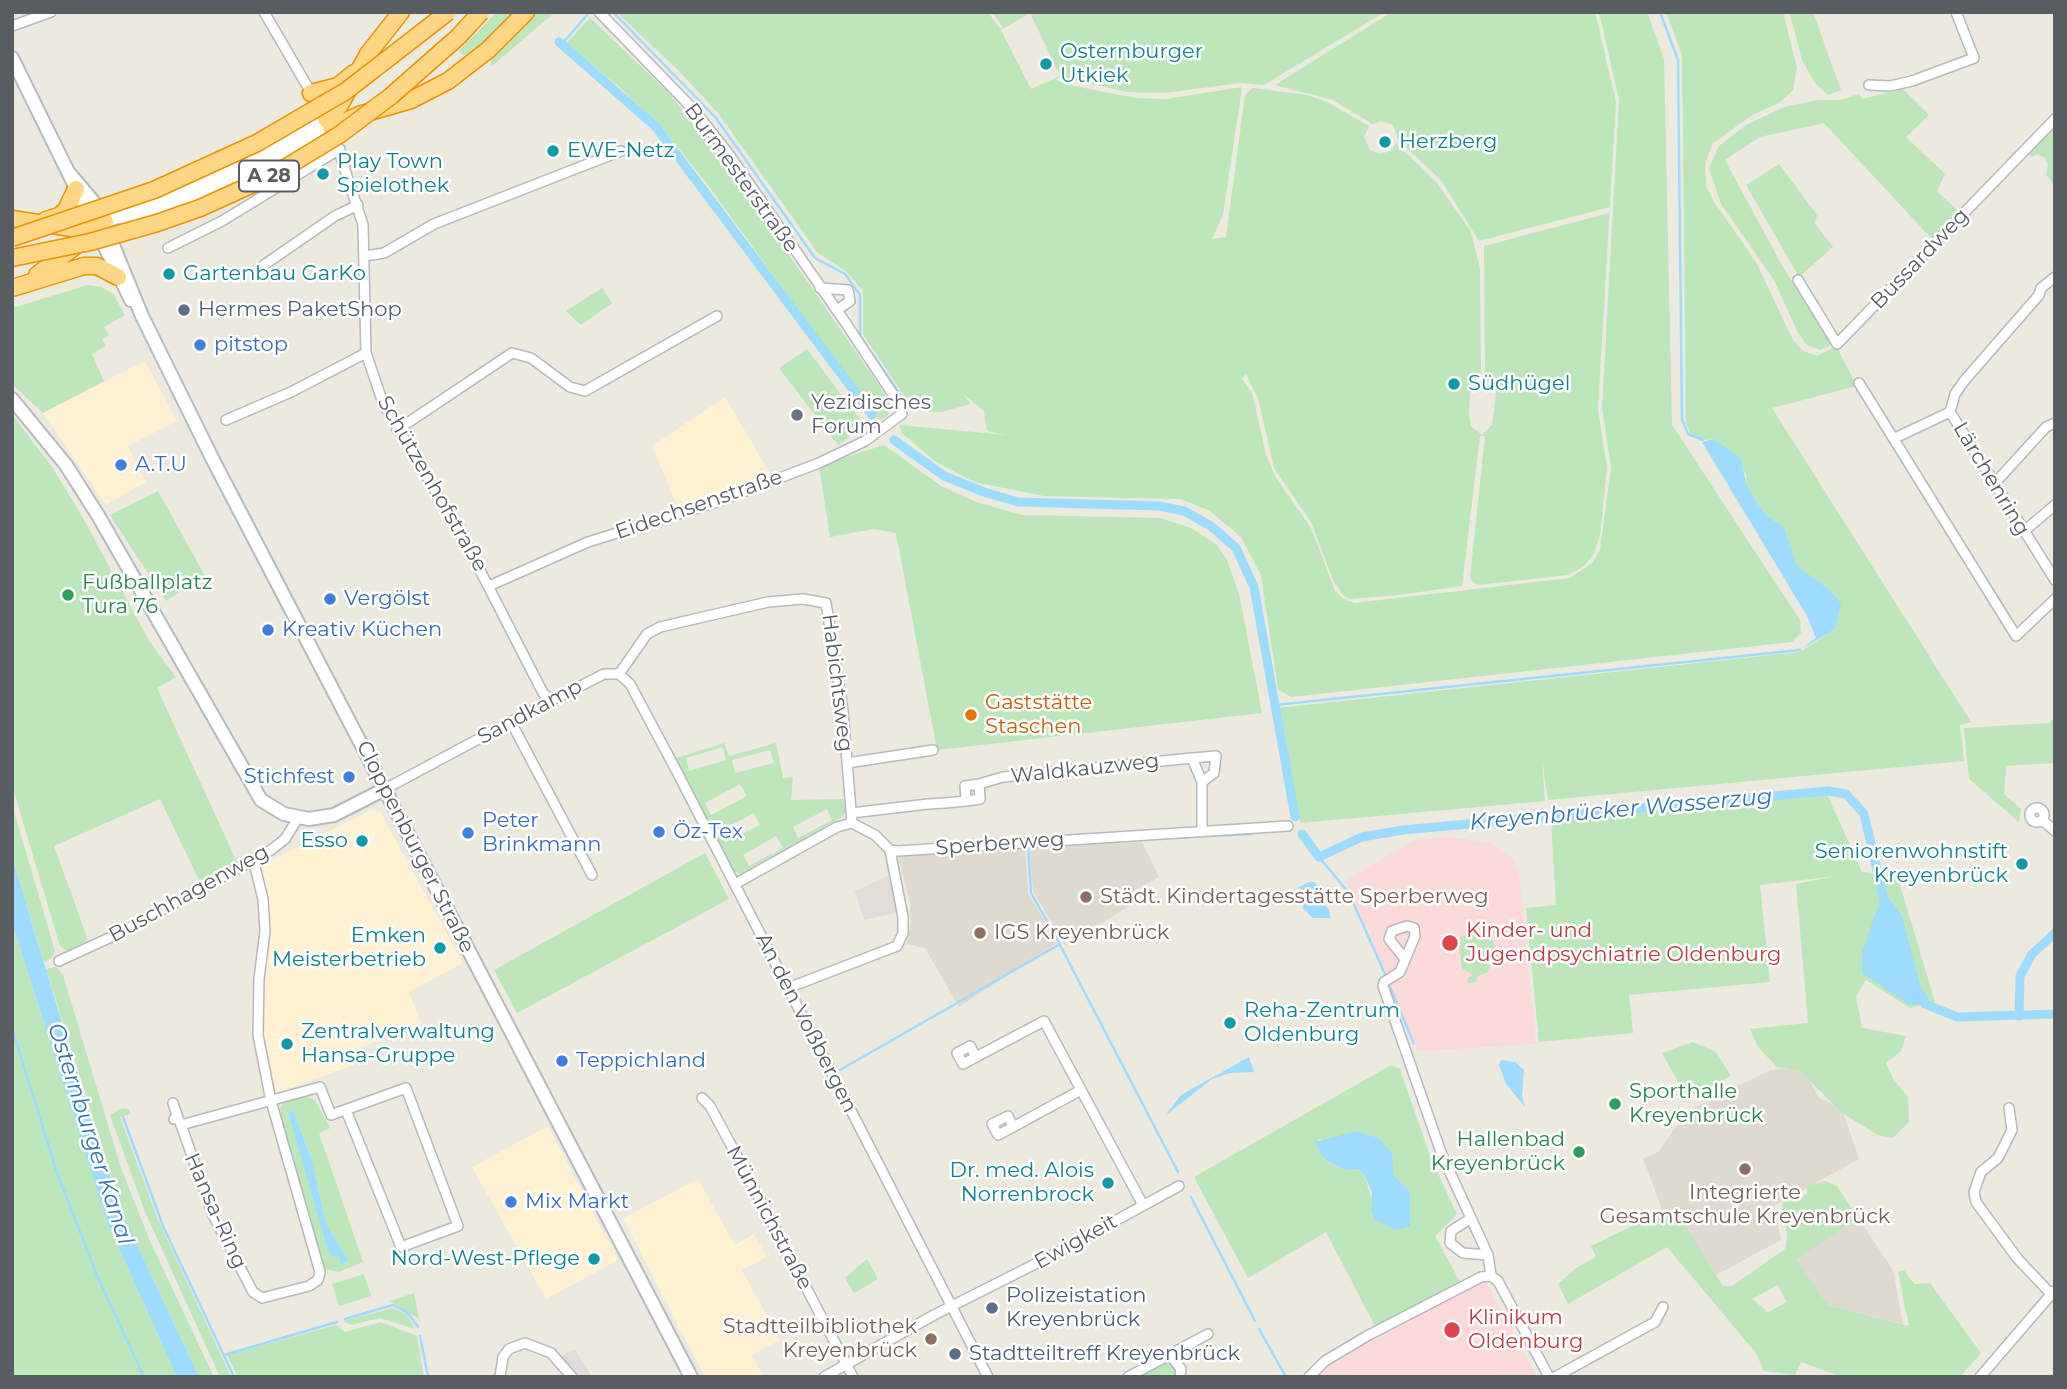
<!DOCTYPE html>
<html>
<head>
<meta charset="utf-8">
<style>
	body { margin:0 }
	#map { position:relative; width:2067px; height:1389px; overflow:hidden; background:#ece9df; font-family:Montserrat,sans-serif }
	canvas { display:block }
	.frame { position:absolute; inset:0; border:14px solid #585d61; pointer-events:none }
</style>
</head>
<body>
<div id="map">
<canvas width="2067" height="1389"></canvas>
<div class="frame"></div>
</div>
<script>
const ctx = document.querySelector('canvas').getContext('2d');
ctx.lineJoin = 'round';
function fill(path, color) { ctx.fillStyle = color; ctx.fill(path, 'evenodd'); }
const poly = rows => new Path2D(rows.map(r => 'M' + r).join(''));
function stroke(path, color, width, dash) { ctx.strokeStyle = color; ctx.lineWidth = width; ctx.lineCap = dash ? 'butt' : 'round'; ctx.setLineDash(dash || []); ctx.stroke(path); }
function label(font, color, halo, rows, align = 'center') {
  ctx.font = font + ' Montserrat,sans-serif'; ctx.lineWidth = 5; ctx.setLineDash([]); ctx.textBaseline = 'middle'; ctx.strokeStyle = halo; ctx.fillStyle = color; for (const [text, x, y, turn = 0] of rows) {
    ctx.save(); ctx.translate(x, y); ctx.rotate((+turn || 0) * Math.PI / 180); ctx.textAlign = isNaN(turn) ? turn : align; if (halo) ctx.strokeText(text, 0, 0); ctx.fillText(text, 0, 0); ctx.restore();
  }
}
fill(poly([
	[145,361,177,421,128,446,146,482,106,505,43,413],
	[725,397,771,475,679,511,652,446],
	[371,810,380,812,463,963,409,992,421,1024,352,1051,356,1064,274,1094,264,1048,261,1008,269,939,260,866],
	[548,1126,618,1260,546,1299,472,1167],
	[698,1179,735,1245,754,1234,767,1257,742,1270,780,1340,752,1355,762,1374,757,1377,705,1377,623,1218]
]), '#fff1d2');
fill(poly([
	[888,876,899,912,864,920,855,891],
	[575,1349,592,1377,572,1377,558,1358]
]), '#e0dcd7');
fill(poly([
	[1142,842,1159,877,1136,890,1134,903,1065,946,1033,891,1029,847],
	[1025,847,1028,893,1057,943,959,1007,925,948,907,944,911,923,910,903,898,855],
	[1802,1067,1819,1098,1842,1109,1859,1159,1774,1206,1781,1240,1716,1275,1679,1217,1664,1215,1643,1158,1658,1152,1686,1112,1770,1070],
	[1858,1218,1893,1270,1903,1324,1828,1305,1797,1259]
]), '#dfdad0');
fill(poly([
	[1449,837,1490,843,1513,859,1519,874,1536,1044,1418,1051,1346,880,1415,840],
	[1479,1282,1487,1285,1537,1377,1316,1377,1330,1364]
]), '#fcdad9');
fill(poly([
	[497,12,518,12,469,59,459,51],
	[537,12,555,12,492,66,490,59],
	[616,12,988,12,1000,29,1003,27,992,12,1385,12,1264,85,1240,83,1164,93,1127,92,1060,77,1056,79,1064,84,1136,98,1167,99,1242,87,1223,215,1212,239,1226,237,1245,95,1253,88,1307,95,1327,102,1369,126,1371,123,1333,100,1275,85,1392,12,1595,12,1616,102,1598,409,1607,469,1600,535,1594,554,1584,566,1568,575,1478,585,1473,582,1470,578,1485,436,1480,436,1462,586,1398,595,1351,599,1344,596,1334,582,1311,522,1274,468,1258,398,1246,374,1242,379,1252,393,1266,455,1276,478,1311,528,1335,591,1345,600,1355,603,1570,578,1592,563,1600,550,1611,467,1602,408,1619,99,1599,12,1647,12,1664,59,1672,425,1800,620,1801,633,1792,642,1291,697,1278,689,1261,575,1241,537,1210,511,1181,499,1044,496,974,482,935,461,902,433,899,425,1006,435,987,431,984,411,963,394,971,404,941,412,914,411,863,334,863,291,846,271,818,253,718,113,676,68],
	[1030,13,1060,76,1031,89,1001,30],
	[1381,121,1393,125,1398,140,1391,151,1380,154,1370,150,1364,137,1370,125],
	[1398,140,1441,180,1479,241,1610,207,1609,213,1484,246,1485,377,1481,377,1480,269,1471,232,1437,183,1397,144],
	[1483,378,1493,383,1496,393,1492,425,1482,435,1471,426,1469,415,1470,393,1479,379],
	[1666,12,1783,12,1797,68,1793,90,1779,103,1752,115,1712,144,1705,165,1706,186,1714,202,1756,262,1793,340,1803,351,1817,356,1836,346,1857,386,1772,408,1971,722,1960,725,1964,761,1548,800,1542,760,1545,801,1300,823,1277,708,1800,652,1835,629,1830,590,1796,566,1784,527,1768,517,1756,501,1746,484,1746,474,1714,439,1704,440,1690,433,1686,422,1682,55],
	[1813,12,1841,90,1828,95,1815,83,1802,60,1790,14],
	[590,18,667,91,729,168,889,400,890,410,887,417,878,420,705,181,663,129,618,86,566,44],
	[1903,89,1929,115,1906,137,1945,174,1937,191,1957,210,1931,238,1824,123,1760,137,1725,160,1784,269,1832,345,1820,350,1807,345,1798,333,1774,280,1721,204,1709,168,1719,146,1746,125,1784,107,1819,100,1840,100,1859,94,1862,99],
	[2055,125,2055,186,2046,175,2048,165,2044,157,2037,154,2032,157,2028,153],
	[1779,164,1817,215,1815,224,1833,247,1799,277,1746,185],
	[88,285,102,287,113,294,125,315,104,327,109,335,102,339,106,346,92,354,104,381,43,413,12,384,12,308],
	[602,288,612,303,581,325,566,311],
	[807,349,861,421,847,439,838,445,779,368],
	[12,415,52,467,82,516,149,641,176,677,157,688,237,862,200,882,160,799,54,846,88,940,67,951,60,946,12,785],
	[884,445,941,486,976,502,1022,515,1161,518,1191,528,1216,544,1227,560,1239,594,1262,713,937,750,896,533,874,529,830,537,819,466],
	[158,491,205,576,166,601,110,515],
	[2055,718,2055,763,2006,766,2004,794,2021,809,2019,822,1969,779,1964,728,2049,723],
	[724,743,729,756,776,743,783,778,793,777,791,800,843,799,846,811,842,817,740,874,734,871,673,759],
	[723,747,726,760,689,771,686,758],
	[770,750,774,763,735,773,732,760],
	[740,784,747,796,711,815,705,803],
	[827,809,832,820,798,838,793,827],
	[754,813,760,825,725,842,720,831],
	[776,836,783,848,749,866,743,855],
	[1827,794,1862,872,1897,875,1935,1002,1910,1008,1866,980,1856,997,1862,1028,1906,1036,1901,1051,1886,1063,1894,1080,1908,1097,1909,1122,1893,1138,1878,1135,1842,1113,1799,1070,1777,1067,1758,1047,1750,1029,1808,1023,1796,884,1836,876,1760,885,1770,982,1629,995,1633,1033,1539,1042,1526,908,1556,905,1551,820],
	[12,805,55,951,52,958,44,962,12,857],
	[705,853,729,899,517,1013,494,970],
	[12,922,107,1222,177,1377,12,1377],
	[1472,929,1488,935,1499,951,1497,954,1499,958,1494,960,1487,973,1478,976,1475,982,1468,983,1467,979,1473,975,1462,969,1458,940],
	[56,967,63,975,121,1168,150,1241,214,1377,199,1377,125,1219,46,969],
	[1693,1042,1716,1052,1731,1076,1687,1098,1662,1053],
	[1391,1065,1400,1069,1431,1159,1457,1214,1435,1236,1460,1282,1375,1326,1326,1232,1248,1278,1194,1177],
	[1357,1131,1379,1138,1392,1153,1394,1175,1410,1192,1410,1226,1391,1228,1379,1222,1364,1174,1357,1169,1344,1170,1323,1158,1318,1139,1325,1140],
	[303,1095,315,1100,330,1128,319,1133,363,1262,339,1272,325,1269,282,1121,280,1108,285,1101],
	[289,1111,294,1112,312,1161,326,1224,348,1260,341,1266,339,1256,331,1256,326,1245],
	[122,1108,129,1109,131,1114,120,1117,157,1217,231,1377,220,1377,145,1212,110,1115],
	[1825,1181,1837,1186,1858,1218,1797,1259,1828,1305,1909,1326,1898,1272,1904,1270,1914,1284,1930,1283,1981,1353,1960,1377,1842,1377,1801,1362,1795,1375,1764,1371,1756,1353,1667,1247,1568,1304,1558,1284,1576,1268,1596,1257,1591,1246,1646,1219,1674,1215,1684,1224,1723,1286,1732,1286,1785,1249,1787,1237,1782,1206,1785,1196,1792,1192,1801,1198,1807,1193,1807,1186],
	[1778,1285,1787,1302,1768,1312,1752,1299],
	[867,1259,878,1279,854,1293,845,1278],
	[364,1274,371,1296,339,1306,332,1284],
	[414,1293,419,1319,390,1301],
	[393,1308,407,1314,415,1329,380,1318,351,1325,343,1321],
	[381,1322,417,1336,424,1377,238,1377,227,1355,336,1325,345,1332],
	[1170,1355,1180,1377,1128,1377]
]), '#bde6ba');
fill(poly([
	[1714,439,1741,458,1746,484,1756,501,1768,517,1784,527,1797,566,1830,590,1841,604,1835,629,1800,650,1816,638,1807,616,1702,442],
	[12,857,95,1132,125,1219,199,1377,177,1377,107,1222,12,922],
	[1309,882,1314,882,1323,890,1318,898,1329,910,1330,918,1313,918,1303,909,1299,887],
	[1882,896,1888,897,1902,916,1925,1004,1910,1005,1862,973,1862,952],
	[1249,1057,1254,1072,1230,1073,1212,1079,1165,1116,1181,1095],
	[1501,1060,1515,1062,1524,1070,1522,1096,1525,1107,1506,1084,1499,1065],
	[288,1111,294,1112,312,1161,326,1224,348,1260,341,1266,339,1256,331,1256,326,1245],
	[1357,1131,1379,1138,1392,1153,1394,1175,1410,1192,1410,1226,1395,1230,1375,1220,1371,1210,1372,1193,1364,1174,1357,1169,1344,1170,1323,1158,1315,1142]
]), '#9ddbff');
stroke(poly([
	[613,12,716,118,815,258,845,274,860,295,860,336,910,409],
	[1660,12,1678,60,1682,419,1688,434,1703,440],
	[562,44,587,15],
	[1275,705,1800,650],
	[1164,838,1251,834],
	[1319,857,1349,893,1385,974],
	[1060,945,1178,1172],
	[1390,987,1414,1044],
	[12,1028,58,1176,99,1280,144,1377],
	[840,1070,1060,944,1031,893,1028,845],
	[123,1117,163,1226,234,1377],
	[1191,1197,1255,1321],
	[345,1319,393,1305,408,1313,418,1327],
	[1259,1329,1286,1377],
	[420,1336,428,1377],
	[224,1355,337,1322]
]), '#9ddbff', 2.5);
stroke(poly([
	[559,42,656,127,872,415],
	[894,440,944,476,984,492,1018,502,1159,506,1184,511,1211,526,1236,548,1254,587,1295,817],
	[1302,834,1319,857,1362,837,1403,830,1828,791,1846,794,1864,814,1885,904],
	[1922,995,1925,1004,1957,1017,2055,1014],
	[2019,1016,2020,976,2032,954,2055,933]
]), '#9ddbff', 9);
const street = poly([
	[264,12,313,96],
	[12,26,51,12],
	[1869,85,1890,86,1912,81,1974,58,1956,12],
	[334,136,363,225,366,353,383,403,466,543,543,693,549,698],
	[168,248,222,221,340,149],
	[365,256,384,253,434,224,621,151],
	[264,265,335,216,358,205],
	[2055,277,2041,288,2039,295,1964,381,1955,394,1950,412,2055,580],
	[1798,280,1837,344,2055,119],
	[820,288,848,290,850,301,837,310],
	[1859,383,2016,636,2055,599],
	[226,420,291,392,366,353],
	[397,430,512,353,531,358,570,387,585,391,717,316],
	[1895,438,1950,412],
	[1995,483,2046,427,2055,423],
	[2023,532,2055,505],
	[489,586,588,542,714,503,819,463,865,441,902,414,898,402,845,322,728,153,694,110,599,12],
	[619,674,630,684,676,770,988,1377],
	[619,674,647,634,660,627,768,602,803,599,826,603,843,711,852,823],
	[511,722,592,875],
	[847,763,933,750],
	[1202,782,1214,773,1216,756,1192,758,1202,782,1202,832],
	[979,784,1003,777,1192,758],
	[385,789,542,705,549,698,557,698,604,674,619,674],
	'2030 815a7 7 0 1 1 14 0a7 7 0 1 1-14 0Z',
	[851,813,928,804,945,803,966,801,980,799,979,784,965,786,966,801],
	[2042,820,2055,831],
	[735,884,837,827,852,823,875,835,890,850,898,851,1288,826],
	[1405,959,1389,939,1392,931,1407,926,1414,928,1415,936,1400,972,1384,982,1383,986,1442,1155,1488,1255,1491,1276],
	[59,961,122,932,271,850,285,839,298,818],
	[788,988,897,946,903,933,903,917,890,850],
	[976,1057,970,1046,957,1053,963,1064,976,1057,1044,1021,1143,1205],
	[702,1098,710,1106,745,1171,853,1377],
	[173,1103,178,1118],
	[2009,1108,2012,1130,1998,1158,1981,1172,1974,1192,1976,1202,2017,1258,2051,1294],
	[174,1119,178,1118,181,1125,320,1087,331,1115,406,1088,458,1226,401,1247,346,1110],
	[181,1125,213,1215,253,1292,262,1298,309,1286,318,1280,320,1272,271,1101,258,1035,259,979,265,931,263,899,253,859],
	[1013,1127,1008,1116,992,1124,998,1135,1013,1127,1081,1090],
	[1470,1219,1451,1231,1450,1243,1463,1253,1488,1255],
	[1491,1276,1498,1281,1549,1377],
	[1170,1355,1181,1369,1180,1377],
	[500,1377,503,1357,509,1349,525,1343,551,1353,572,1377],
	[824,1377,934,1315,1047,1258,1179,1186],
	[1128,1377,1208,1334],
	[1309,1377,1325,1361,1367,1336,1481,1277,1491,1276],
	[1555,1377,1655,1322,1663,1307],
	[1980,1377,2054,1291]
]);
const secondary = poly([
	[12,58,131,300],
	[70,174,97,206,142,316,213,460,691,1377],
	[105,222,246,165,326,119],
	[125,225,238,180,331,128],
	[12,399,66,465,99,517,261,800,284,814,309,819,334,815,385,789]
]);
const highway = poly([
	[311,93,338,86,354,73],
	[326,119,340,105,368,54,401,12],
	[331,128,359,115,411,100,448,81,488,50,526,12],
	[12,219,78,229,105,222],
	[46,220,59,216,66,210,76,189],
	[37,275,78,244],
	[12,288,84,266,97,266,118,277]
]);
stroke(street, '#b5b8bd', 12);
stroke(secondary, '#b5babf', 16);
stroke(highway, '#ec9200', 19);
stroke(street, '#fff', 9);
stroke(secondary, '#fff', 12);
stroke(highway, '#ffd784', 16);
const highwayBridge = poly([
	[12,238,154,190,257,143,346,91,448,12],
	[12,258,90,242,157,223,200,208,275,174,339,135,391,96,458,37,481,12]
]);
stroke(highwayBridge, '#ec9200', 19, []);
stroke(highwayBridge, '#ffd784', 16);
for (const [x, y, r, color] of [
	[1046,64,7,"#0f9aa8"],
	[1385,142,7,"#0f9aa8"],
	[553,151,7,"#0f9aa8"],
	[323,174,7,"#0f9aa8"],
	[169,274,7,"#0f9aa8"],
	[184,310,7,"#5c6f8a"],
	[200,345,7,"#3f7fe0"],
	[1454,384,7,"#0f9aa8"],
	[797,415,7,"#6b7280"],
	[121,465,7,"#3f7fe0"],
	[68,595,7,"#2e9e5b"],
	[330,599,7,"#3f7fe0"],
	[268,630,7,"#3f7fe0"],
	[971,715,7,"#e8710a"],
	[349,777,7,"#3f7fe0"],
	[659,832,7,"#3f7fe0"],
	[468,833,7,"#3f7fe0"],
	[362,841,7,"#0f9aa8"],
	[2022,864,7,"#0f9aa8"],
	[1086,897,7,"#8d6e63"],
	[980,933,7,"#8d6e63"],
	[1450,943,9,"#e0444e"],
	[440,948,7,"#0f9aa8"],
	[1230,1023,7,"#0f9aa8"],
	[287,1044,7,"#0f9aa8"],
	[562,1061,7,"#3f7fe0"],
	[1615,1104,7,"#2e9e5b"],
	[1579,1152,7,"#2e9e5b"],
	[1745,1169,7,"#8d6e63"],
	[1108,1183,7,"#0f9aa8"],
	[511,1202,7,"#3f7fe0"],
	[594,1259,7,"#0f9aa8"],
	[992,1308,7,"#5c6f8a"],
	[1452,1330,9,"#e0444e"],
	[931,1339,7,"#8d6e63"],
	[955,1354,7,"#5c6f8a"]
]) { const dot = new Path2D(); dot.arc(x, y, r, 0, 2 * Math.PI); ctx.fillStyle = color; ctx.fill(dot); stroke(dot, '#fff', 2.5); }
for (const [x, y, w] of [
	[269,176,60]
]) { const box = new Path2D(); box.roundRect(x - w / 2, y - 15.5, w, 31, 5); ctx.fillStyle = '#fff'; ctx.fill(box); stroke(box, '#585d61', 2); }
label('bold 19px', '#585d61', null, [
	["A 28",269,176]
]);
label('21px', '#0d838f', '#fff', [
	["Osternburger",1060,52],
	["Utkiek",1060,76],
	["Herzberg",1399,142],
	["EWE-Netz",567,151],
	["Play Town",337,162],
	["Spielothek",337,186],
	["Gartenbau GarKo",183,274],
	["Südhügel",1468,384],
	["Esso",348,841,"right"],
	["Seniorenwohnstift",2008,852,"right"],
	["Kreyenbrück",2008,876,"right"],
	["Emken",426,936,"right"],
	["Meisterbetrieb",426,960,"right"],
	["Reha-Zentrum",1244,1011],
	["Oldenburg",1244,1035],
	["Zentralverwaltung",301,1032],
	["Hansa-Gruppe",301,1056],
	["Dr. med. Alois",1094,1171,"right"],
	["Norrenbrock",1094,1195,"right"],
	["Nord-West-Pflege",580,1259,"right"]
], 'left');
label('21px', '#585d61', '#fff', [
	["Burmesterstraße",741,178,54],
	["Bussardweg",1920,259,-46],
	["Lärchenring",1991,479,59],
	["Schützenhofstraße",432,484,60],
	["Eidechsenstraße",699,505,-19],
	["Habichtsweg",837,683,83],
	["Sandkamp",530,712,-28],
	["Waldkauzweg",1085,769,-6],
	["Sperberweg",1000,844,-4],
	["Cloppenburger Straße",415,847,63],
	["Buschhagenweg",189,894,-29],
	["An den Voßbergen",806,1023,63],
	["Hansa-Ring",215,1211,66],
	["Münnichstraße",769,1218,62],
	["Ewigkeit",1076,1242,-29]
]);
label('21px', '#4e5e75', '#fff', [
	["Hermes PaketShop",198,310],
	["Polizeistation",1006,1296],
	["Kreyenbrück",1006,1320],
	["Stadtteiltreff Kreyenbrück",969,1354]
], 'left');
label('21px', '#366cbe', '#fff', [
	["pitstop",214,345],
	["A.T.U",135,465],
	["Vergölst",344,599],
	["Kreativ Küchen",282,630],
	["Stichfest",335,777,"right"],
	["Peter",482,821],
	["Brinkmann",482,845],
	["Öz-Tex",673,832],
	["Teppichland",576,1061],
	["Mix Markt",525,1202]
], 'left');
label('21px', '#5b616d', '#fff', [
	["Yezidisches",811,403],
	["Forum",811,427]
], 'left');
label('21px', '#27864d', '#fff', [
	["Fußballplatz",82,583],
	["Tura 76",82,607],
	["Sporthalle",1629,1092],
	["Kreyenbrück",1629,1116],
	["Hallenbad",1565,1140,"right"],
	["Kreyenbrück",1565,1164,"right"]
], 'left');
label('21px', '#c56008', '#fff', [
	["Gaststätte",985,703],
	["Staschen",985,727]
], 'left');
label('21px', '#785e54', '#fff', [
	["Städt. Kindertagesstätte Sperberweg",1100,897],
	["IGS Kreyenbrück",994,933],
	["Integrierte",1745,1193,"center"],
	["Gesamtschule Kreyenbrück",1745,1217,"center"],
	["Stadtteilbibliothek",917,1327,"right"],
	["Kreyenbrück",917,1351,"right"]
], 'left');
label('21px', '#be3a42', '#fff', [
	["Kinder- und",1466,931],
	["Jugendpsychiatrie Oldenburg",1466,955],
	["Klinikum",1468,1318],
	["Oldenburg",1468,1342]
], 'left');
label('italic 23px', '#3576ac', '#fff', [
	["Kreyenbrücker Wasserzug",1621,810,-5],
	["Osternburger Kanal",90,1134,72]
]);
</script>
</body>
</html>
